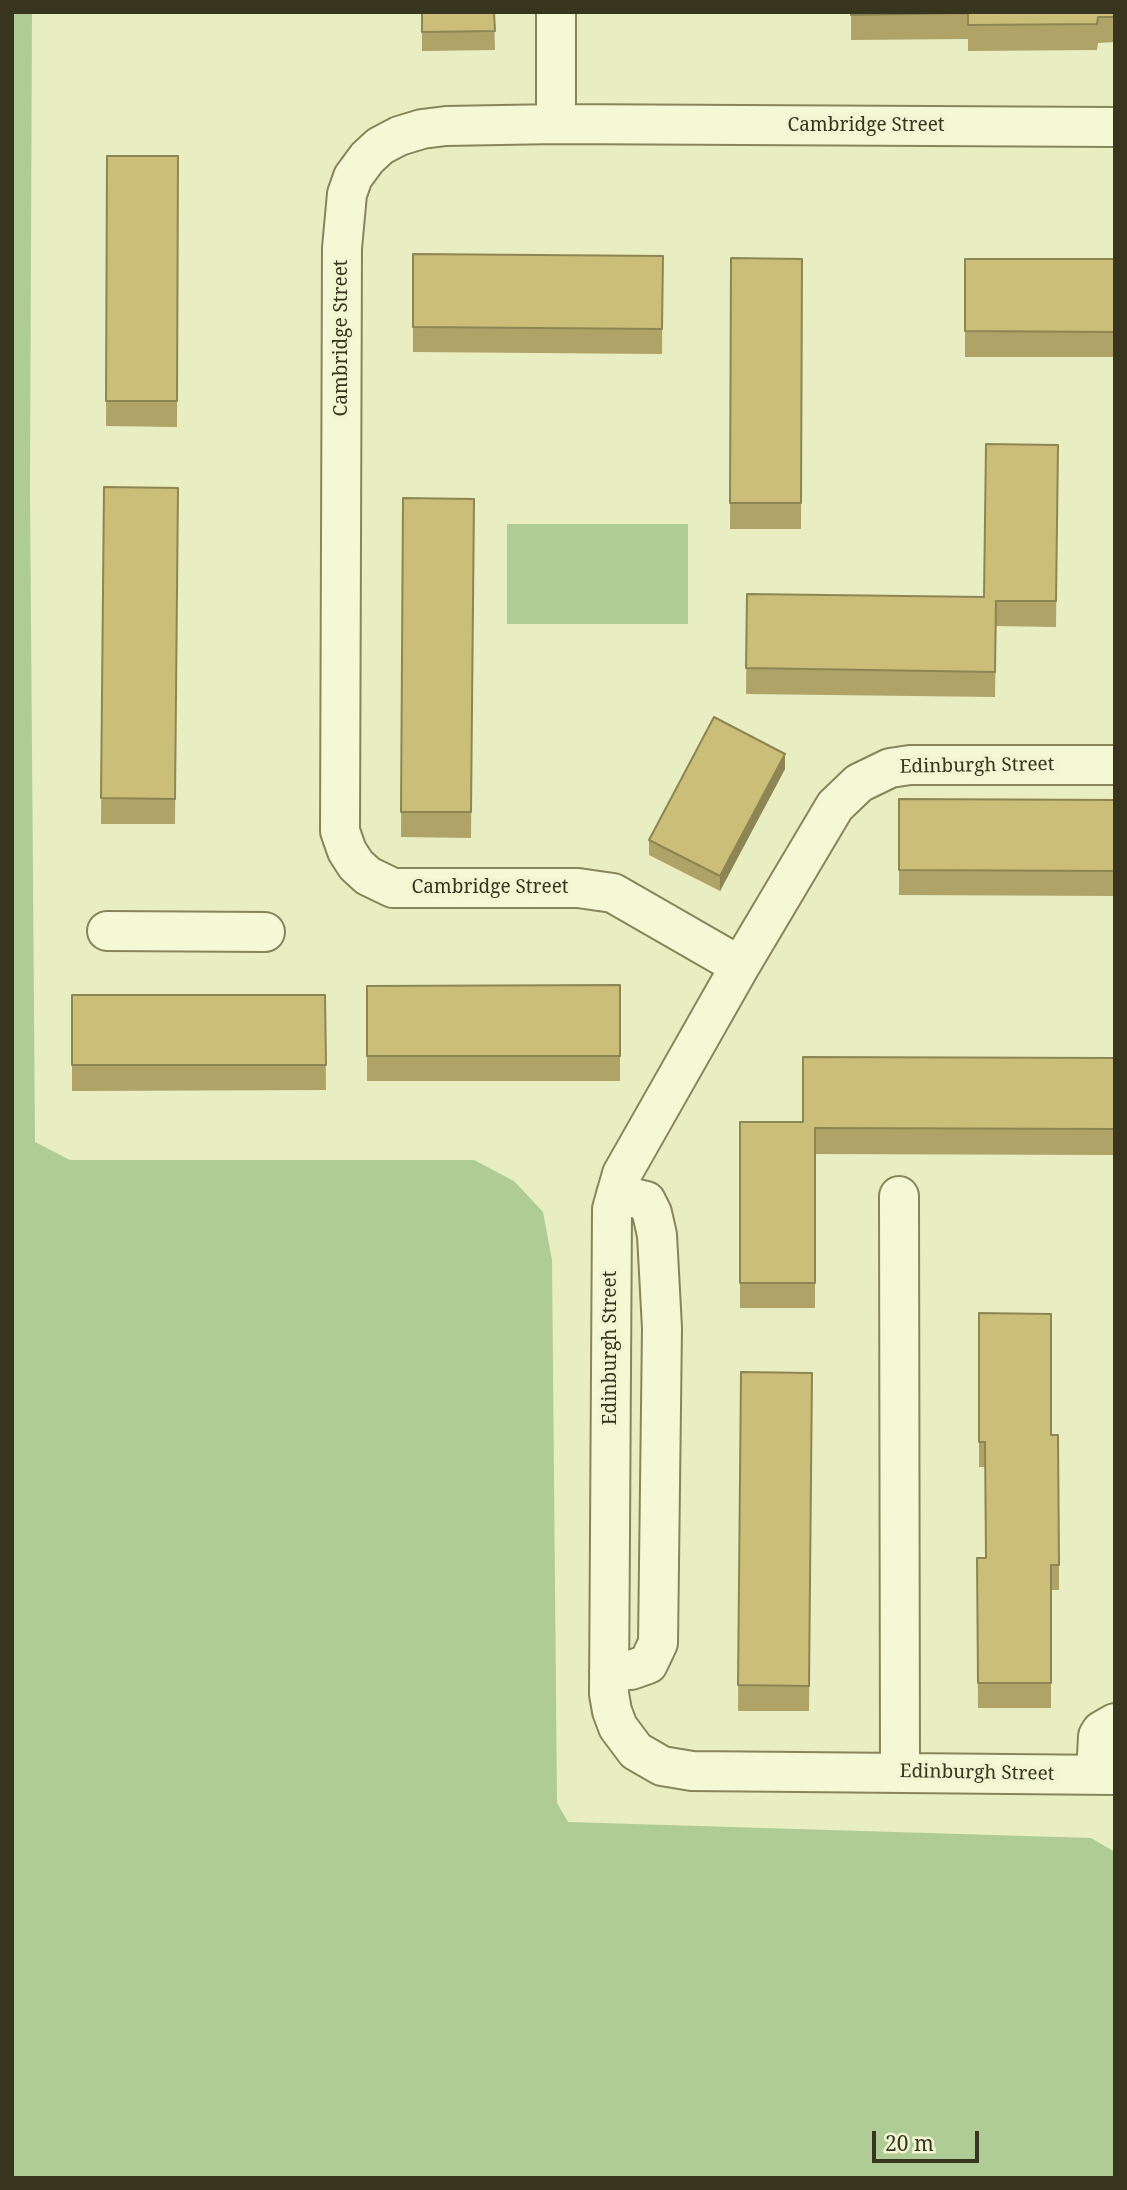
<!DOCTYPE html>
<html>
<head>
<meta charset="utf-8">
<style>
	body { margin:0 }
	#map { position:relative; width:1127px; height:2190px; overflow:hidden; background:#e8eec2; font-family:"Noto Serif",serif }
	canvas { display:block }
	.frame { position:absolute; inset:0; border:14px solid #37351e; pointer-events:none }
	.scale { position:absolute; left:872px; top:2131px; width:107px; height:32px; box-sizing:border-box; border:4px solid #37351e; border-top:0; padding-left:9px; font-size:21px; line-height:24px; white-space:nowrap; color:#37351e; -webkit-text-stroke:5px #f0f5d2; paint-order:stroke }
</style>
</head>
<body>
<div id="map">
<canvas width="1127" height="2190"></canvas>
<div class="frame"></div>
<div class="scale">20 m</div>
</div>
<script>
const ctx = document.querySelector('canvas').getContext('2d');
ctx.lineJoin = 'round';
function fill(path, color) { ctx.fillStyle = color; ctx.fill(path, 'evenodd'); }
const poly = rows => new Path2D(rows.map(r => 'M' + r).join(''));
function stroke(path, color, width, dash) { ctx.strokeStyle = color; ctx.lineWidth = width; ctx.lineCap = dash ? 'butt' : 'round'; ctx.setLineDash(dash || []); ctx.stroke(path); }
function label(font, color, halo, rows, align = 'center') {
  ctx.font = font + ' "Noto Serif",serif'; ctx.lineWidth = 7; ctx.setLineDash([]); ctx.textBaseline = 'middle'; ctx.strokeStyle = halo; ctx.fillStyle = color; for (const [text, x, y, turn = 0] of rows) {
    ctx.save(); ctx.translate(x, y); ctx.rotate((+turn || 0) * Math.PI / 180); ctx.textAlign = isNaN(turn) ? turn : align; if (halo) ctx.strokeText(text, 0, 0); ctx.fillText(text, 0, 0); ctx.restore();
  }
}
fill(poly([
	[12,12,32,12,30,488,35,1142,70,1160,474,1160,514,1181,543,1212,552,1260,557,1803,568,1822,1091,1838,1115,1852,1115,2178,12,2178],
	[507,524,688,524,688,624,507,624]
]), '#afcb96');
const minor = poly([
	[556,124,556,12],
	[1115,765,910,765,890,768,859,783,835,806,740,966,622,1174,612,1209,609,1694,612,1711,618,1727,636,1751,662,1766,692,1771,1115,1775],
	[107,931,265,932],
	[740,966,613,893,578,888,393,888,368,876,356,865,347,851,340,831,342,248,347,194,353,177,367,158,380,146,399,136,422,129,446,126,556,124,1115,127],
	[899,1196,900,1773],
	[609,1671,631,1670,648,1664,658,1643,662,1328,657,1235,652,1213,646,1201,616,1194],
	[1096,1775,1098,1736,1101,1731,1115,1723]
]);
stroke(minor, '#87855a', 42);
stroke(minor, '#f4f8d5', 38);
fill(poly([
	[422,12,494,12,495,50,422,51],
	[851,12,1115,12,1115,42,1098,43,1097,50,968,51,968,39,851,40],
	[107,156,178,156,177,427,106,426],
	[413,254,663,256,662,354,413,352],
	[731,258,802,259,801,529,730,529],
	[965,259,1115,259,1115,357,965,357],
	[1058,445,1056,627,996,626,995,697,746,694,747,594,984,597],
	[104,487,178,488,175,824,101,824],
	[403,498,474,499,471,838,401,837],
	[785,769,720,891,649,855,649,840],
	[899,799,1115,800,1115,896,899,895],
	[620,985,620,1081,367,1081,367,986],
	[72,995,325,995,326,1090,72,1091],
	[1115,1058,1115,1155,815,1154,815,1308,740,1308,740,1122,803,1122],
	[979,1313,1051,1435,1059,1565,1059,1590,1051,1590,1051,1708,978,1708,977,1558,986,1558,985,1467,979,1467],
	[741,1372,812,1373,809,1711,738,1711]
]), '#afa367');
fill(poly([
	[785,754,785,769,720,891,720,876]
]), '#8e8554');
const building = poly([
	[422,12,494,12,495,31,422,32,422,12],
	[851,12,1115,12,1115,17,1098,17,1097,24,968,25,968,13,851,15,851,12],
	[107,156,178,156,177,401,106,401,107,156],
	[413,254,663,256,662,329,413,327,413,254],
	[731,258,802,259,801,503,730,503,731,258],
	[965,259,1115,259,1115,332,965,331,965,259],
	[986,444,1058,445,1056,601,996,601,995,672,746,668,747,594,984,597,986,444],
	[104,487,178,488,175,799,101,798,104,487],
	[403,498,474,499,471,812,401,812,403,498],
	[714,717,785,754,720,876,649,840,714,717],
	[899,799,1115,800,1115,871,899,870,899,799],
	[620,985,620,1056,367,1056,367,986,620,985],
	[72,995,325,995,326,1065,72,1065,72,995],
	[803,1057,1115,1058,1115,1129,815,1128,815,1283,740,1283,740,1122,803,1122,803,1057],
	[979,1313,1051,1314,1051,1435,1058,1435,1059,1565,1051,1565,1051,1683,978,1683,977,1558,986,1558,985,1442,979,1442,979,1313],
	[741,1372,812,1373,809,1686,738,1685,741,1372]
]);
fill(building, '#cbbe78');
stroke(building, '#8e8554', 2);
label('19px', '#37351e', '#f0f5d2', [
	["Cambridge Street",866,126],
	["Cambridge Street",342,338,-90],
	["Edinburgh Street",977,766,-1],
	["Cambridge Street",490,888],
	["Edinburgh Street",611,1348,-90],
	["Edinburgh Street",977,1773,1]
]);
</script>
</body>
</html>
